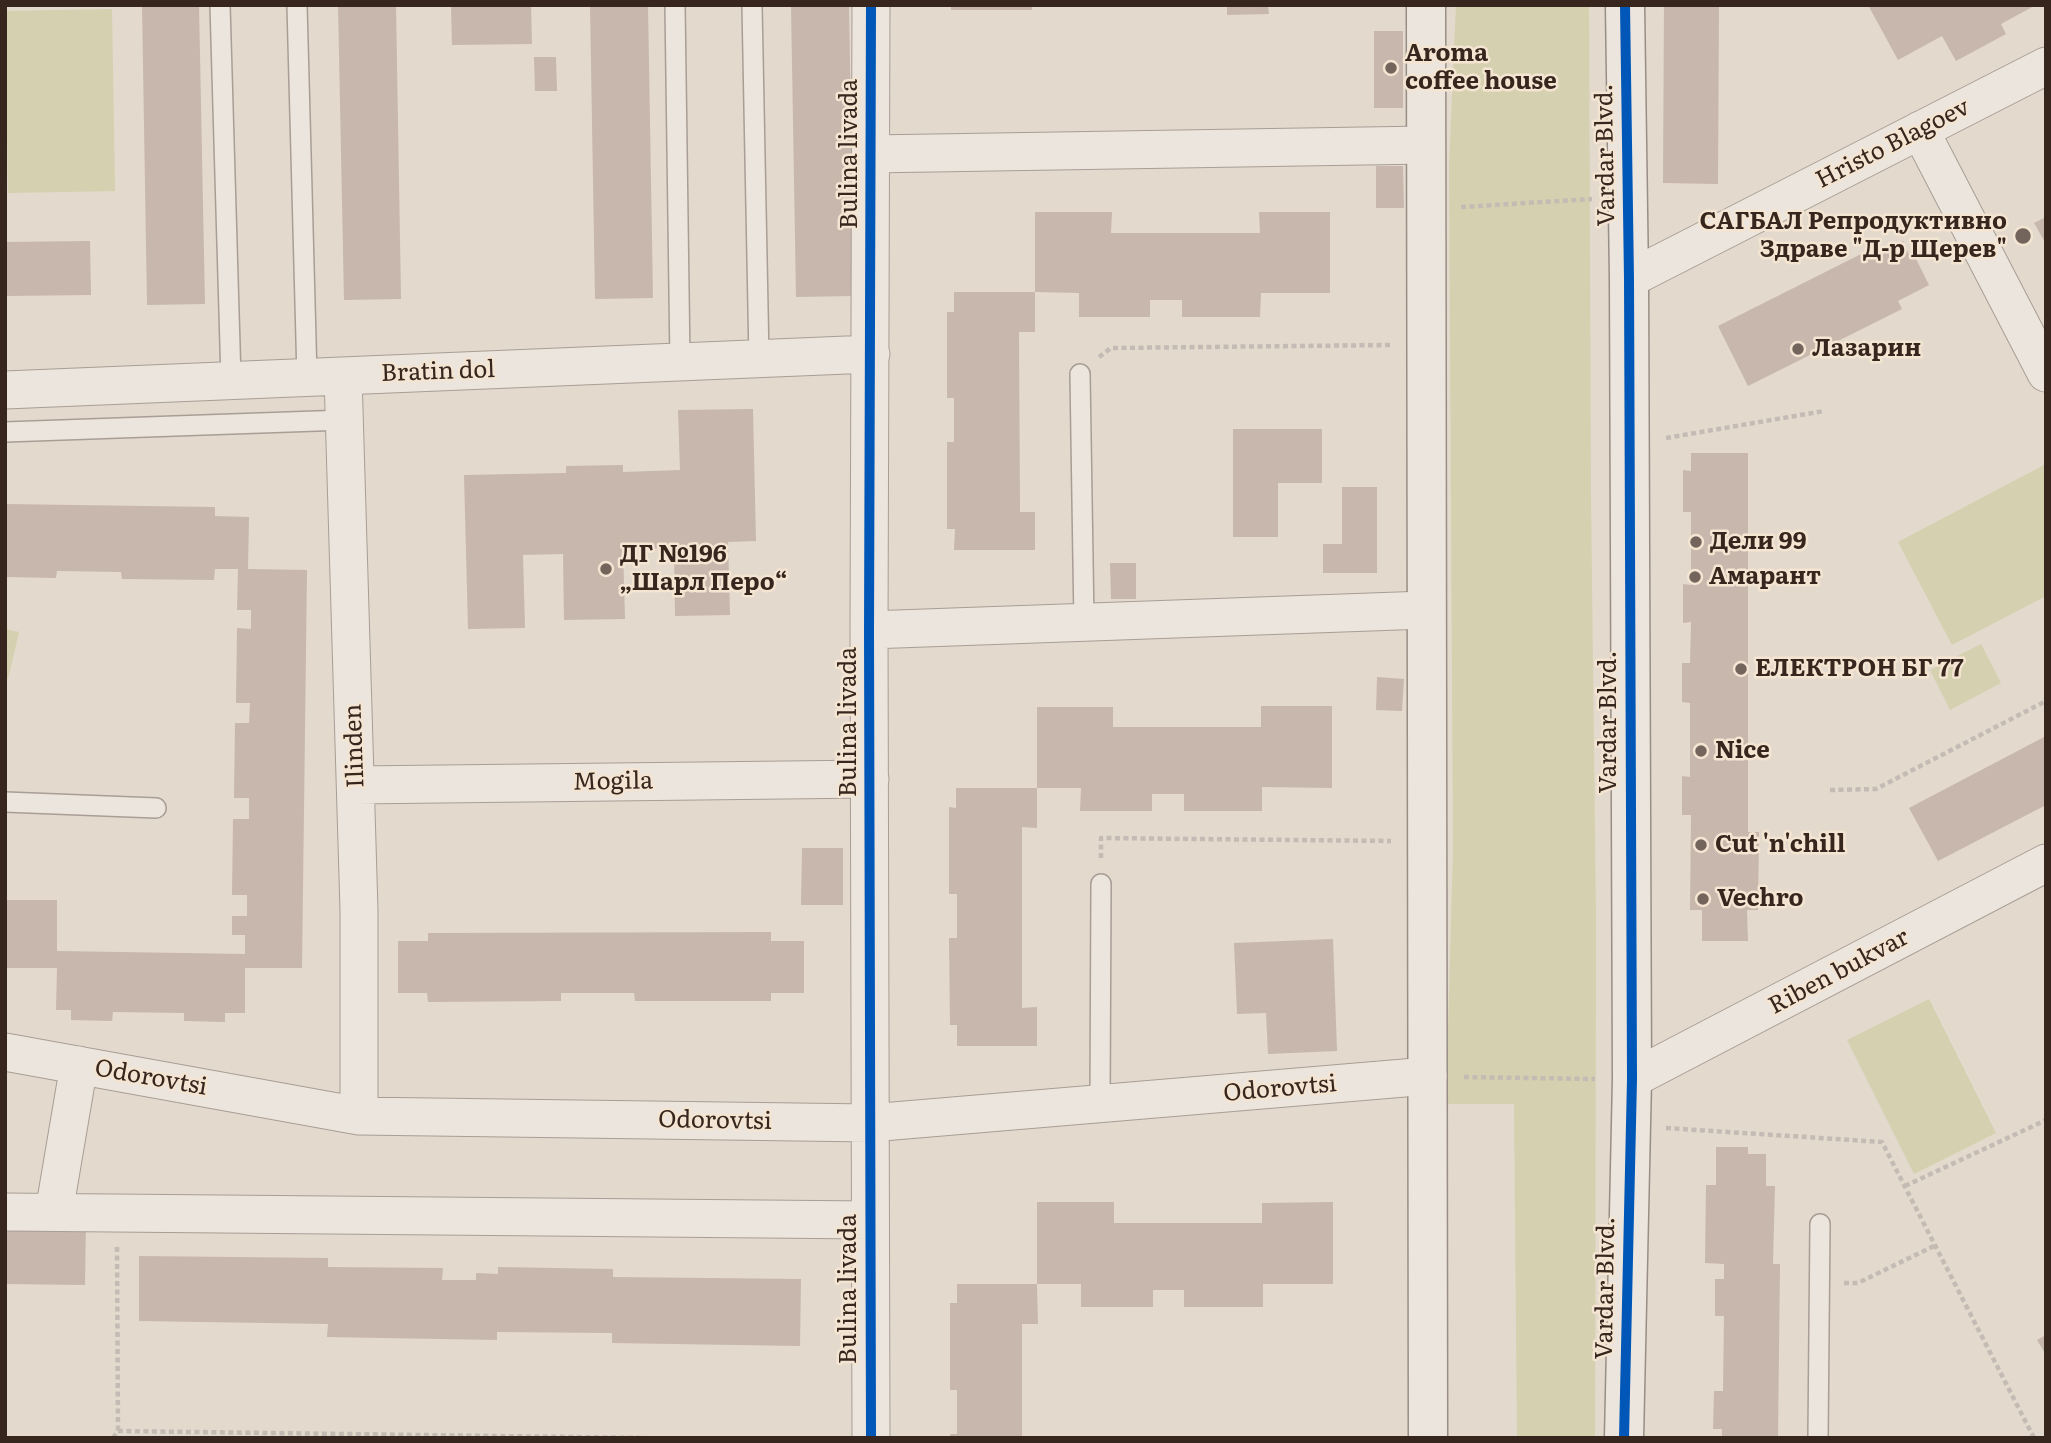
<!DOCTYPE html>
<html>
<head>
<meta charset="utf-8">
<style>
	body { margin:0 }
	#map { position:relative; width:2051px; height:1443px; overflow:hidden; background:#e3d9cc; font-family:Literata,serif }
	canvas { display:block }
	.frame { position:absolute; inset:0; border:7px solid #36261e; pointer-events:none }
</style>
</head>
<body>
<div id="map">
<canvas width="2051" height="1443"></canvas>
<div class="frame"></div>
</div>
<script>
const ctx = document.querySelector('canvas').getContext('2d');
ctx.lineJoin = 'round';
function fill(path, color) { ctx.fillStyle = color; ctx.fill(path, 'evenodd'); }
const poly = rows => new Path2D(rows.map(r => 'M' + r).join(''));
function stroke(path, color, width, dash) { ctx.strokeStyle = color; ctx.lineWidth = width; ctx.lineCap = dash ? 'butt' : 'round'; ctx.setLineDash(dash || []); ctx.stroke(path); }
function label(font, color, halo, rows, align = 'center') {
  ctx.font = font + ' Literata,serif'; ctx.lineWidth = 5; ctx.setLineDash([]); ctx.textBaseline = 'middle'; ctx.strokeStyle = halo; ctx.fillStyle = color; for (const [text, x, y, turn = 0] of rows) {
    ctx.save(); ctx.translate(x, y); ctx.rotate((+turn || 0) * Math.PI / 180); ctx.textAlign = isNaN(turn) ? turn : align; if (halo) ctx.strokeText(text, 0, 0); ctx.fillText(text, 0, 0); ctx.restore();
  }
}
fill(poly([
	[1456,5,1589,5,1591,499,1596,921,1595,1438,1517,1438,1514,1104,1446,1104,1453,849,1449,166],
	[112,9,115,191,8,193,5,11],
	[2044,465,2046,596,1952,645,1898,542],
	[5,629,19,632,8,679,5,678],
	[1981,644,2001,683,1950,710,1930,670],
	[1929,999,1996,1133,1914,1174,1847,1040]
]), '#d5d0af');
fill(poly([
	[142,5,199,5,205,304,147,305],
	[338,5,396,5,401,299,344,300],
	[451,5,531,5,532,44,452,45],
	[590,5,648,5,653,298,595,299],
	[791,5,849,5,854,296,796,297],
	[951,5,1032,5,1032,10,951,10],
	[1227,5,1268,5,1269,14,1227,15],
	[1664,5,1719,5,1718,184,1663,183],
	[1868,5,2036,5,2001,24,2006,34,1956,61,1942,36,1898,60],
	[1374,31,1403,31,1403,108,1374,108],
	[534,57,556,57,557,91,535,91],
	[1376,166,1403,166,1404,208,1376,208],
	[1035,212,1112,212,1111,233,1260,233,1259,212,1330,212,1330,293,1261,293,1260,317,1182,317,1182,300,1150,300,1150,317,1079,317,1079,293,1035,292],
	[2046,217,2046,244,2034,223],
	[90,241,91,295,5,296,5,242],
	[1903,241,1910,257,1914,255,1929,285,1898,301,1902,309,1748,386,1718,326,1871,249,1875,256],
	[954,292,1035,292,1035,332,1019,332,1020,512,1035,512,1035,550,954,550,955,529,947,529,947,442,954,442,954,398,947,398,947,312,954,312],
	[753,409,756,541,728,542,730,615,675,616,674,548,623,549,625,619,564,620,563,554,523,555,525,628,468,629,464,475,566,473,566,466,623,465,623,472,680,470,678,410],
	[1233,429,1322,429,1322,483,1278,483,1278,537,1233,537],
	[1691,453,1748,453,1748,832,1759,832,1758,910,1747,910,1748,941,1702,941,1702,910,1690,910,1691,815,1682,815,1682,776,1690,777,1690,703,1682,702,1682,663,1690,663,1691,622,1683,623,1683,584,1691,585,1691,512,1683,512,1683,470,1691,471],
	[1342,487,1377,487,1377,573,1323,573,1323,544,1342,544],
	[5,504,215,507,215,516,249,517,248,569,307,570,302,968,245,968,245,1013,225,1013,225,1022,184,1021,184,1013,113,1012,112,1021,71,1020,71,1010,56,1010,57,968,5,968,5,900,57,900,57,951,245,954,245,935,232,935,232,916,247,916,247,895,232,895,233,819,249,819,249,798,234,798,235,723,249,723,250,703,236,703,237,628,251,629,251,610,237,610,238,569,215,569,214,580,122,579,121,572,57,571,56,578,5,577],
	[1110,563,1136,563,1136,599,1111,599],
	[1377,677,1404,679,1402,711,1376,710],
	[1261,706,1332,706,1332,788,1262,787,1262,811,1184,811,1184,794,1152,794,1152,811,1080,811,1081,788,1037,788,1037,707,1113,707,1113,727,1261,727],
	[2046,736,2046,805,1938,861,1909,808],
	[956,788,1037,788,1037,828,1022,827,1022,1008,1037,1007,1037,1046,957,1046,957,1025,950,1025,949,938,957,938,957,894,949,894,949,807,956,808],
	[802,848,843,848,843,905,801,905],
	[771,932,771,941,804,941,804,993,771,993,771,1001,635,1001,634,993,561,993,561,1001,428,1002,427,993,398,993,398,941,428,941,428,933],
	[1333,939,1337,1051,1268,1054,1266,1013,1237,1014,1234,943],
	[1716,1147,1748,1147,1748,1154,1766,1154,1766,1186,1775,1186,1773,1264,1780,1264,1778,1438,1722,1438,1722,1429,1713,1429,1714,1391,1723,1391,1724,1316,1715,1316,1715,1279,1724,1279,1724,1264,1705,1263,1706,1185,1716,1185],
	[1037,1202,1114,1202,1114,1223,1262,1223,1262,1203,1333,1202,1333,1284,1263,1284,1263,1307,1184,1307,1184,1290,1153,1290,1153,1307,1081,1307,1081,1284,1037,1284],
	[5,1220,86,1221,85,1285,5,1284],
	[139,1256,328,1258,328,1267,443,1268,442,1280,476,1280,476,1273,498,1274,498,1267,613,1269,613,1277,801,1279,800,1346,612,1343,612,1333,497,1332,497,1340,327,1337,328,1324,139,1321],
	[957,1284,1037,1284,1038,1324,1022,1324,1022,1438,950,1438,950,1434,957,1434,957,1390,950,1390,950,1303,957,1303],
	[2046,1335,2046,1355,2037,1340]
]), '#c7b7ad');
const lane = poly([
	[220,5,231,380],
	[297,5,307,377],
	[675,5,680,362],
	[752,5,759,359],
	[1080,374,1084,623],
	[5,432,345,420],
	[5,802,156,808],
	[1100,1104,1101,884],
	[1818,1438,1820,1224]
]);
const street = poly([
	[1920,130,2046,373],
	[871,154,1426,145],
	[1629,279,2046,66],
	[343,376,359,910,359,1116],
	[5,390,871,354],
	[869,630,1426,610],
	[356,785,870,779],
	[5,1052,359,1116,870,1123,1428,1076],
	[1632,1079,2046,863],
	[5,1212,870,1220],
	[54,1212,79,1065],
	[871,1438,869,630,871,5]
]);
const secondary = poly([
	[1426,5,1428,1438],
	[1624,1438,1632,1079,1629,279,1625,5]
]);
stroke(lane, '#a89e95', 22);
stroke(street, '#a89e95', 39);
stroke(secondary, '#988e85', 41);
stroke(poly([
	[1461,207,1592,199],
	[1099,357,1111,348,1392,345],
	[1666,438,1824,411],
	[1830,790,1876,789,2046,701],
	[1101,858,1101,838,1391,841],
	[1464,1077,1595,1079],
	[1666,1128,1882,1142,2034,1438],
	[1905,1186,2046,1120],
	[117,1247,118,1431],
	[1844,1283,1858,1283,1936,1245],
	[113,1438,118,1431,647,1438]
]), '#c4bcb4', 4.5, [5, 3.5]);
stroke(lane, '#ece5dd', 19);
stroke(street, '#ece5dd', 37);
stroke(secondary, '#ece5dd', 38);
stroke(poly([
	[871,1438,869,630,871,5],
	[1624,1438,1632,1079,1629,279,1625,5]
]), '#0057b8', 10);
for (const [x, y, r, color] of [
	[1391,68,7,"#73655b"],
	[2023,236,9,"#73655b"],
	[1798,349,7,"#73655b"],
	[1696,542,7,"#73655b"],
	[606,569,7,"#73655b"],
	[1695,577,7,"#73655b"],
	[1741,669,7,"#73655b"],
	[1701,751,7,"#73655b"],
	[1701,845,7,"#73655b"],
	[1703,899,7,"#73655b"]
]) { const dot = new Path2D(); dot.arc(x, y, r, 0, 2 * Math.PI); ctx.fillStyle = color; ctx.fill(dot); stroke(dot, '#f4e5d2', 2.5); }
label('bold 24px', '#36261e', '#f4e5d2', [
	["Aroma",1405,54],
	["coffee house",1405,82],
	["САГБАЛ Репродуктивно",2007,222,"right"],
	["Здраве \"Д-р Щерев\"",2007,250,"right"],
	["Лазарин",1812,349],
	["Дели 99",1710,542],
	["ДГ №196",620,555],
	["„Шарл Перо“",620,583],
	["Амарант",1709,577],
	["ЕЛЕКТРОН БГ 77",1755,669],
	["Nice",1715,751],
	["Cut 'n'chill",1715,845],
	["Vechro",1717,899]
], 'left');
label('24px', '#36261e', '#f4e5d2', [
	["Hristo Blagoev",1893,144,-27],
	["Bulina livada",850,154,-90],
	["Vardar Blvd.",1606,155,-91],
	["Bratin dol",438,372,-2],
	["Bulina livada",849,722,-90],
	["Vardar Blvd.",1609,722,-90],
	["Ilinden",355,746,-92],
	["Mogila",613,782,-1],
	["Riben bukvar",1839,972,-28],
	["Odorovtsi",151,1078,10],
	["Odorovtsi",1280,1089,-5],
	["Odorovtsi",715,1121,1],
	["Vardar Blvd.",1606,1288,-89],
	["Bulina livada",849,1289,-90]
]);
</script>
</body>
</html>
